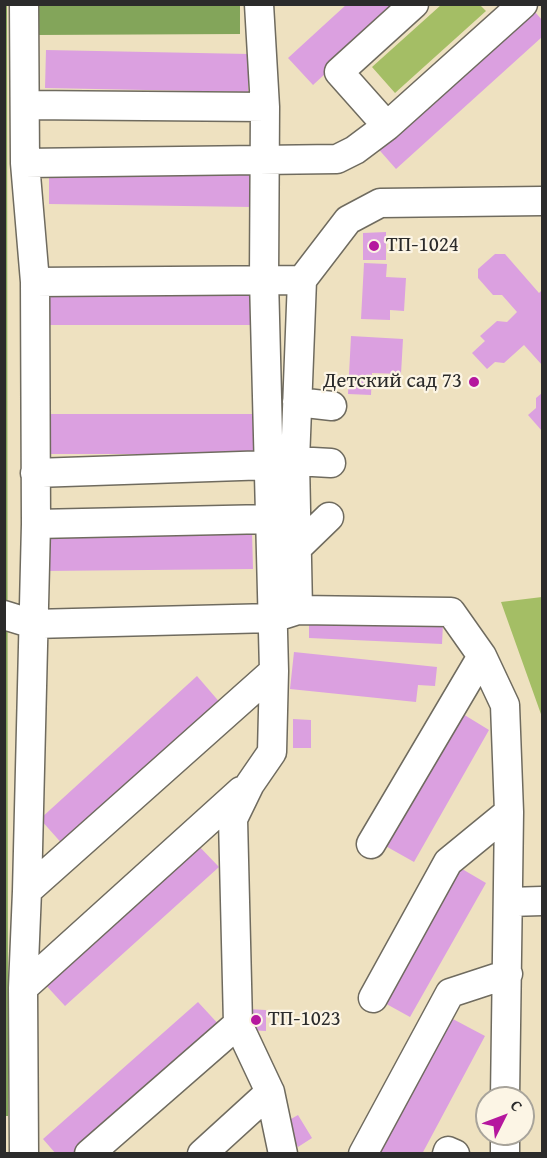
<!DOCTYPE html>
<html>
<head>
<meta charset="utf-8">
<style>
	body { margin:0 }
	#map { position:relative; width:547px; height:1158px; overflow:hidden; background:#eee1c0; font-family:"Gentium Book Plus",serif }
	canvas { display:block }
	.frame { position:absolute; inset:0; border:6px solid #2b2b2b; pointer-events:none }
	.north { position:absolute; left:475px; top:1086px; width:60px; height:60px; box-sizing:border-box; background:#fcf5e5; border:2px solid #a8a49b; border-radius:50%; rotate:48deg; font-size:16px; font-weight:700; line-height:24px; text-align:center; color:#2b2b2b }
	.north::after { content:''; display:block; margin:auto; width:21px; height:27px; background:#b5179e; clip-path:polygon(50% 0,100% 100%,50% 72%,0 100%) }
</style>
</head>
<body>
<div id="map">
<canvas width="547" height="1158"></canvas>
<div class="frame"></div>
<div class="north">С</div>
</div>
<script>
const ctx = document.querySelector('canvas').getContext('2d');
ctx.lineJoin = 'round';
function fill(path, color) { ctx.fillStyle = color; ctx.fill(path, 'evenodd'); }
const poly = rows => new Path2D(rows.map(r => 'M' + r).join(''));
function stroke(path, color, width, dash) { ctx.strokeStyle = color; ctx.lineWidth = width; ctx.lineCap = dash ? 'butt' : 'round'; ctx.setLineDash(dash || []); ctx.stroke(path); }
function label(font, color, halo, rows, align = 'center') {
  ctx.font = font + ' "Gentium Book Plus",serif'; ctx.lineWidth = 4.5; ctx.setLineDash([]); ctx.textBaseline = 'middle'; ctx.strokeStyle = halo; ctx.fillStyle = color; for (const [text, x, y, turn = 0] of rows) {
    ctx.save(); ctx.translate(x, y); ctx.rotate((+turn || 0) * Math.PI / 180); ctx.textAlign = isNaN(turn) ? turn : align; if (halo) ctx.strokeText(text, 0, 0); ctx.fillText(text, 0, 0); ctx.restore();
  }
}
fill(poly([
	[441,5,480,5,486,11,395,93,372,67],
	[542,597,542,717,501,602]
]), '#a4be65');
fill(poly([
	[7,4,8,1116,5,1116,4,5],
	[36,5,240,5,240,34,36,35]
]), '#83a55a');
fill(poly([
	[347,4,401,4,313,85,288,58],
	[529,5,542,20,542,37,396,169,374,144],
	[46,50,249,54,248,92,45,88],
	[49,168,251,171,251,207,49,204],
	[386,232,386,260,363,260,363,233],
	[495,254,505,254,539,293,542,290,542,365,524,345,504,363,495,362,487,369,472,353,485,341,480,336,497,321,507,322,517,312,502,295,493,295,478,278,478,269],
	[364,263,387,264,386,277,406,278,404,311,390,310,390,320,361,319],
	[43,288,254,288,254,325,43,325],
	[351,336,403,339,401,374,372,373,371,395,348,394],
	[542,393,542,431,528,415,536,408,536,398],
	[45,414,253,414,253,454,45,454],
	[252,532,253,569,43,571,43,534],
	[309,621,443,624,442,644,309,638],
	[294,652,437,667,435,686,418,685,416,702,290,689],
	[197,676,222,705,65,847,40,819],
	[458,711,489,730,414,862,382,844],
	[293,719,311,720,311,748,293,748],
	[195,842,219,867,65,1006,42,981],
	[457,866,486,883,410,1017,381,1001],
	[198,1002,222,1028,80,1154,56,1154,43,1139],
	[247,1009,266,1010,266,1031,246,1030],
	[451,1018,485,1036,422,1154,378,1154],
	[298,1115,312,1138,298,1147,284,1123]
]), '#dba0e0');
const minor = poly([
	[24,4,25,163,35,282,36,524,27,891,23,988,24,1154],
	[259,4,265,107,264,279,274,671,272,752,250,784,233,819,238,1024,270,1092,283,1154],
	[414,4,339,72,387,126,523,4],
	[25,105,265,107],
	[25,163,337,159,355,150,387,126],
	[302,280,348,220,380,203,542,201],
	[35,282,302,280,295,461,298,610],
	[297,402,332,406],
	[295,461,331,463],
	[35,473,270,465],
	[36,524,270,519],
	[296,549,329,517],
	[4,615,33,624,273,618,298,610,451,612,482,656,505,705,509,812,505,1098],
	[371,844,482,656],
	[27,891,274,671],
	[509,902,542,901],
	[23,988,241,791],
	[373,998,448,862,509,812],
	[89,1154,238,1024],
	[202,1154,270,1092],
	[363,1154,450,993,508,974],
	[447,1154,448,1151,455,1154],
	[505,1154,505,1134]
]);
stroke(minor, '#6f6b5f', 31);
stroke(minor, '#fff', 28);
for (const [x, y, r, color] of [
	[374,246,6,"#b5179e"],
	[474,382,6,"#b5179e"],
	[256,1020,6,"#b5179e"]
]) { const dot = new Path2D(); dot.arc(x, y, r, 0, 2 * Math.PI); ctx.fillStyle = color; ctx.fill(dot); stroke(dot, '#fcf5e5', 2); }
label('21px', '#2b2b2b', '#fcf5e5', [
	["ТП-1024",386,246],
	["Детский сад 73",462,382,"right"],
	["ТП-1023",268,1020]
], 'left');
</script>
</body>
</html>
